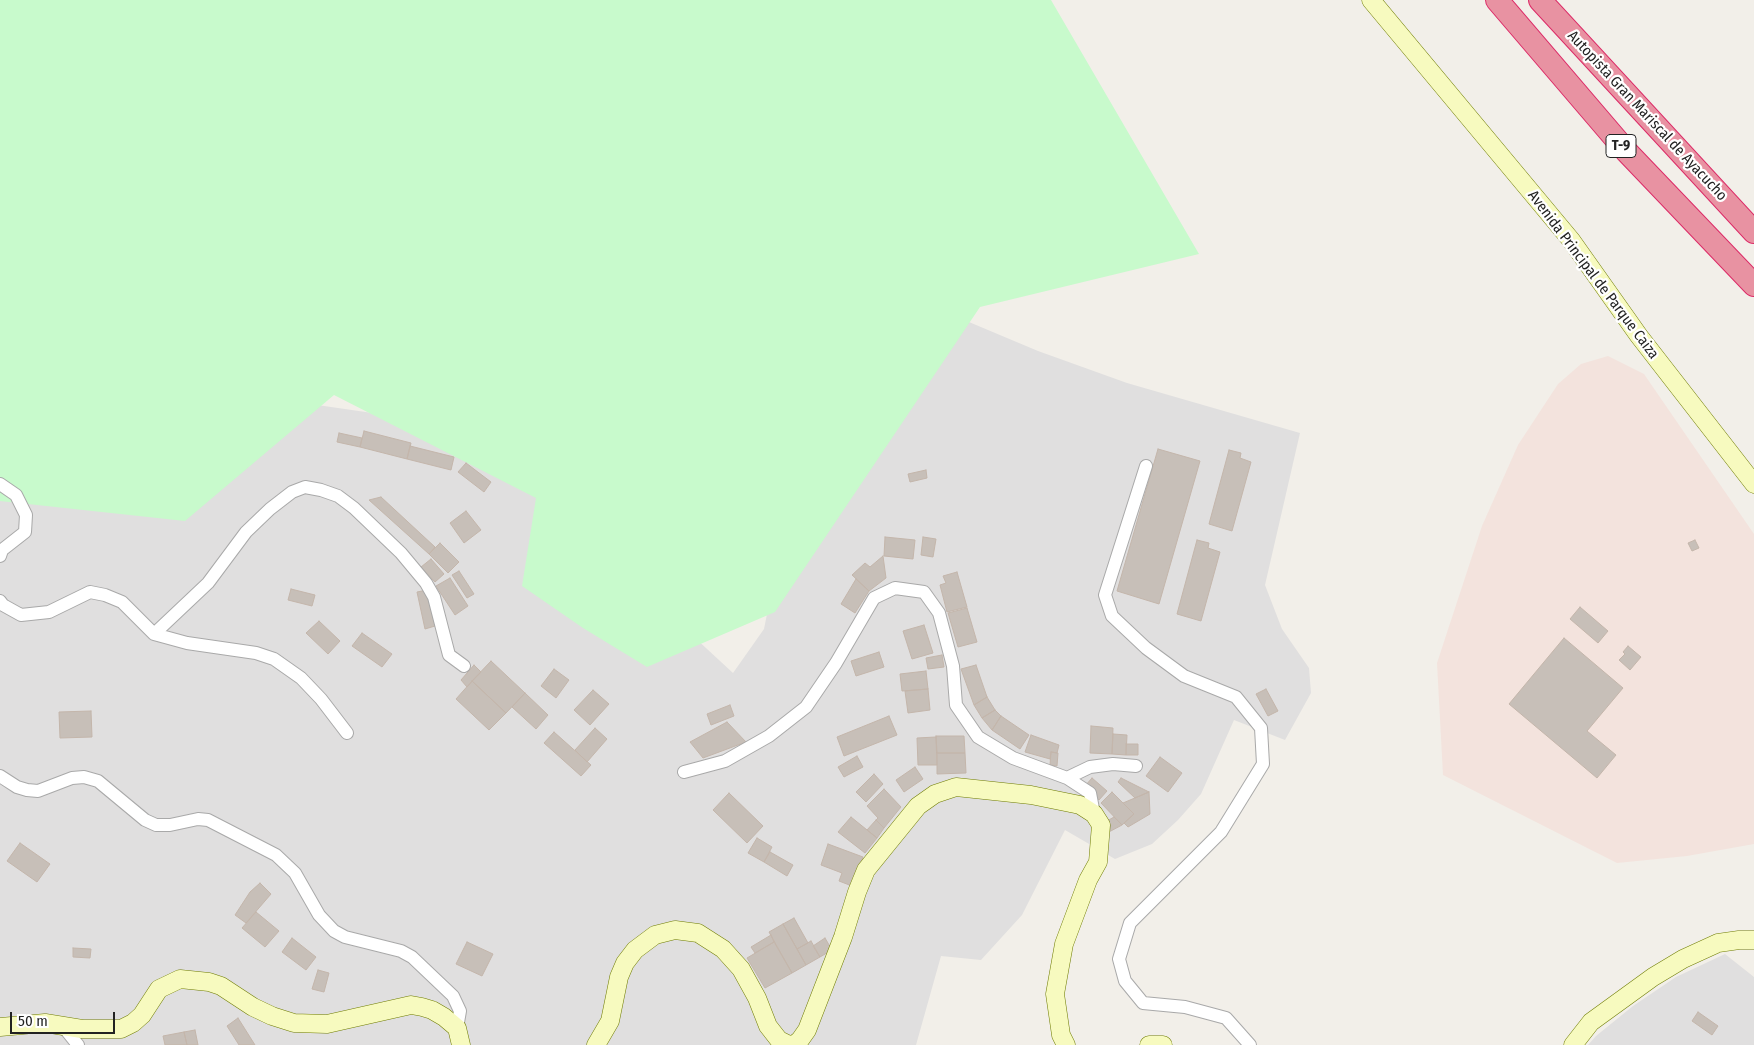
<!DOCTYPE html>
<html>
<head>
<meta charset="utf-8">
<style>
	body { margin:0 }
	#map { position:relative; width:1754px; height:1045px; overflow:hidden; background:#f2efe9; font-family:"Fira Sans Condensed",sans-serif }
	canvas { display:block }
	.scale { position:absolute; left:10px; top:1012px; width:105px; height:22px; box-sizing:border-box; border:2px solid #222; border-top:0; padding-left:6px; font-size:15px; line-height:18px; white-space:nowrap; color:#222; -webkit-text-stroke:4px #fff; paint-order:stroke }
</style>
</head>
<body>
<div id="map">
<canvas width="1754" height="1045"></canvas>
<div class="scale">50 m</div>
</div>
<script>
const ctx = document.querySelector('canvas').getContext('2d');
ctx.lineJoin = 'round';
function fill(path, color) { ctx.fillStyle = color; ctx.fill(path, 'evenodd'); }
const poly = rows => new Path2D(rows.map(r => 'M' + r).join(''));
function stroke(path, color, width, dash) { ctx.strokeStyle = color; ctx.lineWidth = width; ctx.lineCap = dash ? 'butt' : 'round'; ctx.setLineDash(dash || []); ctx.stroke(path); }
function label(font, color, halo, rows, align = 'center') {
  ctx.font = font + ' "Fira Sans Condensed",sans-serif'; ctx.lineWidth = 4.5; ctx.setLineDash([]); ctx.textBaseline = 'middle'; ctx.strokeStyle = halo; ctx.fillStyle = color; for (const [text, x, y, turn = 0] of rows) {
    ctx.save(); ctx.translate(x, y); ctx.rotate((+turn || 0) * Math.PI / 180); ctx.textAlign = isNaN(turn) ? turn : align; if (halo) ctx.strokeText(text, 0, 0); ctx.fillText(text, 0, 0); ctx.restore();
  }
}
fill(poly([
	[888,288,1038,351,1127,383,1300,433,1265,585,1282,629,1309,668,1311,693,1285,740,1234,720,1201,794,1178,820,1152,844,1115,859,1065,830,1022,915,981,960,941,956,916,1045,0,1045,0,396,276,399,393,416,533,488,733,673,764,629,798,460],
	[1725,954,1754,977,1754,1045,1588,1045,1596,1036,1633,1006,1676,977]
]), '#e0dfdf');
fill(poly([
	[1608,356,1644,374,1754,534,1754,844,1687,856,1617,863,1443,775,1437,663,1482,526,1518,445,1558,384,1581,364]
]), '#f3e3dd');
fill(poly([
	[0,0,1051,0,1199,254,980,307,775,612,647,667,583,628,522,586,536,498,334,395,185,521,0,501]
]), '#c8facc');
const building = poly([
	[364,431,411,443,407,459,360,447,364,431],
	[339,433,362,438,360,447,337,442,339,433],
	[410,446,454,457,451,470,407,459,410,446],
	[1158,449,1200,461,1159,604,1117,591,1158,449],
	[1229,450,1241,453,1240,458,1251,462,1232,531,1209,524,1229,450],
	[466,463,491,482,484,492,458,472,466,463],
	[926,470,927,478,910,482,908,474,926,470],
	[381,497,435,547,429,554,369,500,381,497],
	[466,511,481,530,464,543,450,523,466,511],
	[885,537,915,540,913,559,884,556,885,537],
	[923,537,936,539,933,557,921,555,923,537],
	[1197,540,1209,543,1208,548,1220,552,1201,621,1177,614,1197,540],
	[1695,540,1699,548,1692,551,1688,543,1695,540],
	[440,543,459,562,448,573,429,554,440,543],
	[883,556,886,578,869,591,852,575,865,563,870,567,883,556],
	[431,559,444,574,435,582,421,567,431,559],
	[459,571,474,594,467,598,452,575,459,571],
	[957,572,967,607,947,612,940,585,946,583,943,576,957,572],
	[450,578,468,606,455,615,436,586,450,578],
	[856,579,869,591,855,613,841,604,856,579],
	[291,589,315,595,312,606,288,600,291,589],
	[427,590,435,626,425,629,417,592,427,590],
	[1580,607,1608,631,1598,643,1570,619,1580,607],
	[967,608,977,642,958,647,948,613,967,608],
	[319,621,340,641,328,654,306,633,319,621],
	[924,625,933,653,912,659,903,631,924,625],
	[362,633,392,654,382,667,352,646,362,633],
	[1564,638,1623,688,1587,731,1616,755,1597,778,1509,704,1564,638],
	[1628,646,1641,657,1630,670,1619,660,1625,654,1623,652,1628,646],
	[879,652,884,667,856,676,851,661,879,652],
	[942,655,944,667,928,669,926,658,942,655],
	[491,661,525,693,506,713,472,681,491,661],
	[474,665,481,672,467,687,461,680,474,665],
	[976,665,987,697,974,705,961,669,976,665],
	[554,669,569,680,556,698,541,686,554,669],
	[926,671,928,689,902,691,900,674,926,671],
	[472,681,506,713,489,730,456,699,472,681],
	[928,689,930,710,908,713,905,691,928,689],
	[1266,689,1278,711,1268,716,1256,694,1266,689],
	[593,690,609,704,590,725,574,710,593,690],
	[525,693,548,715,536,729,512,707,525,693],
	[987,697,995,710,982,718,974,705,987,697],
	[730,705,734,716,711,725,707,714,730,705],
	[995,710,1001,716,992,730,982,718,995,710],
	[91,711,92,737,60,738,59,712,91,711],
	[889,716,897,735,844,756,837,737,889,716],
	[1001,716,1029,735,1020,749,992,730,1001,716],
	[727,722,746,742,703,758,690,742,727,722],
	[1091,726,1113,728,1112,754,1090,753,1091,726],
	[595,728,607,739,587,762,575,750,595,728],
	[554,732,591,765,581,776,544,743,554,732],
	[1113,734,1127,735,1126,755,1112,754,1113,734],
	[1031,735,1059,745,1057,753,1051,752,1050,759,1025,752,1031,735],
	[936,736,964,736,965,753,937,753,936,736],
	[936,737,937,765,918,765,917,738,936,737],
	[1126,744,1138,744,1138,755,1126,755,1126,744],
	[1051,752,1058,753,1057,766,1050,765,1051,752],
	[937,753,965,753,966,773,937,774,937,753],
	[857,756,863,767,844,777,838,767,857,756],
	[1160,757,1182,773,1168,792,1146,776,1160,757],
	[915,767,923,779,904,792,896,780,915,767],
	[874,774,883,784,866,802,856,792,874,774],
	[1092,778,1107,791,1099,800,1085,786,1092,778],
	[1121,778,1149,792,1135,798,1118,782,1121,778],
	[884,789,901,807,884,828,876,820,878,818,867,806,884,789],
	[1112,792,1134,814,1122,825,1101,803,1112,792],
	[1149,792,1150,814,1128,827,1124,823,1134,814,1123,803,1149,792],
	[729,793,763,826,747,843,713,810,729,793],
	[851,817,877,838,865,853,838,832,851,817],
	[1114,817,1122,825,1107,833,1102,824,1114,817],
	[876,820,884,828,877,838,867,830,876,820],
	[757,838,772,847,764,862,748,853,757,838],
	[20,843,50,864,37,882,7,861,20,843],
	[828,844,863,857,852,886,839,881,842,873,821,865,828,844],
	[770,852,793,865,787,876,764,862,770,852],
	[260,883,271,894,246,923,235,915,250,892,260,883],
	[256,912,279,931,265,947,242,928,256,912],
	[794,918,808,943,797,949,783,924,794,918],
	[783,924,806,965,792,973,769,932,783,924],
	[771,935,774,942,755,953,751,947,771,935],
	[292,938,316,957,306,970,282,952,292,938],
	[825,938,832,950,820,957,813,946,825,938],
	[811,941,820,957,806,965,797,949,811,941],
	[467,942,493,954,482,976,456,964,467,942],
	[774,942,792,973,765,988,747,958,774,942],
	[73,948,91,949,90,958,73,957,73,948],
	[318,970,329,973,324,992,312,989,318,970],
	[1698,1012,1718,1026,1712,1035,1692,1021,1698,1012],
	[238,1018,255,1045,239,1045,227,1026,238,1018],
	[195,1030,198,1045,187,1045,184,1032,195,1030],
	[184,1032,187,1045,165,1045,163,1036,184,1032]
]);
fill(building, '#c7bfb8');
stroke(building, '#c4b6ab', 1);
const street = poly([
	[1146,466,1105,595,1112,616,1146,648,1184,676,1236,697,1261,728,1263,764,1221,832,1130,923,1119,959,1125,981,1143,1003,1185,1007,1226,1018,1250,1045],
	[0,484,16,495,26,515,25,532,2,550,0,556],
	[0,601,3,605,21,615,49,612,90,592,105,595,122,602,154,634,187,643,256,653,274,659,301,678,321,699,347,733],
	[154,634,208,583,246,532,270,509,292,492,305,487,321,490,338,496,354,508,401,553,426,583,434,597,449,655,464,666],
	[684,772,725,761,769,736,806,707,836,663,874,598,895,588,924,592,939,613,953,666,956,705,978,737,1013,758,1067,778,1090,793,1094,814],
	[0,776,17,787,27,790,38,791,72,778,84,777,98,781,145,820,156,825,170,825,198,819,208,820,276,855,295,873,319,915,334,931,345,937,401,951,412,957,453,996,460,1011,457,1028],
	[1067,778,1090,767,1113,764,1136,766],
	[62,1025,78,1045]
]);
const secondary = poly([
	[1371,0,1571,240,1639,336,1754,484],
	[0,1027,45,1023,82,1029,121,1029,133,1023,142,1015,159,989,180,979,209,982,221,986,253,1007,272,1016,294,1023,327,1024,411,1005,422,1007,432,1010,444,1017,457,1028,461,1045],
	[596,1045,610,1021,619,977,625,963,635,950,655,935,675,930,698,933,723,949,741,969,757,998,768,1026,779,1040,789,1045],
	[791,1045,795,1044,800,1040,807,1030,843,937,857,892,866,870,918,806,935,794,956,787,1031,795,1080,805,1094,814,1101,825,1098,862,1088,880,1064,944,1055,994,1061,1035,1066,1045],
	[1149,1045,1163,1045],
	[1573,1045,1591,1022,1653,977,1683,959,1718,943,1739,940,1754,940]
]);
const highway = poly([
	[1497,0,1627,152,1754,285],
	[1540,0,1754,232]
]);
stroke(street, '#a9a9a9', 14);
stroke(secondary, '#707d05', 19);
stroke(highway, '#dc2a67', 24);
stroke(street, '#fff', 12);
stroke(secondary, '#f7fabf', 18);
stroke(highway, '#e892a2', 22);
for (const [x, y, w] of [
	[1621,146,30]
]) { const box = new Path2D(); box.roundRect(x - w / 2, y - 11.5, w, 23, 4); ctx.fillStyle = '#fff'; ctx.fill(box); stroke(box, '#222', 1); }
label('bold 14px', '#222', null, [
	["T-9",1621,146]
]);
label('15px', '#222', '#fff', [
	["Autopista Gran Mariscal de Ayacucho",1647,116,47],
	["Avenida Principal de Parque Caiza",1593,275,53]
]);
</script>
</body>
</html>
